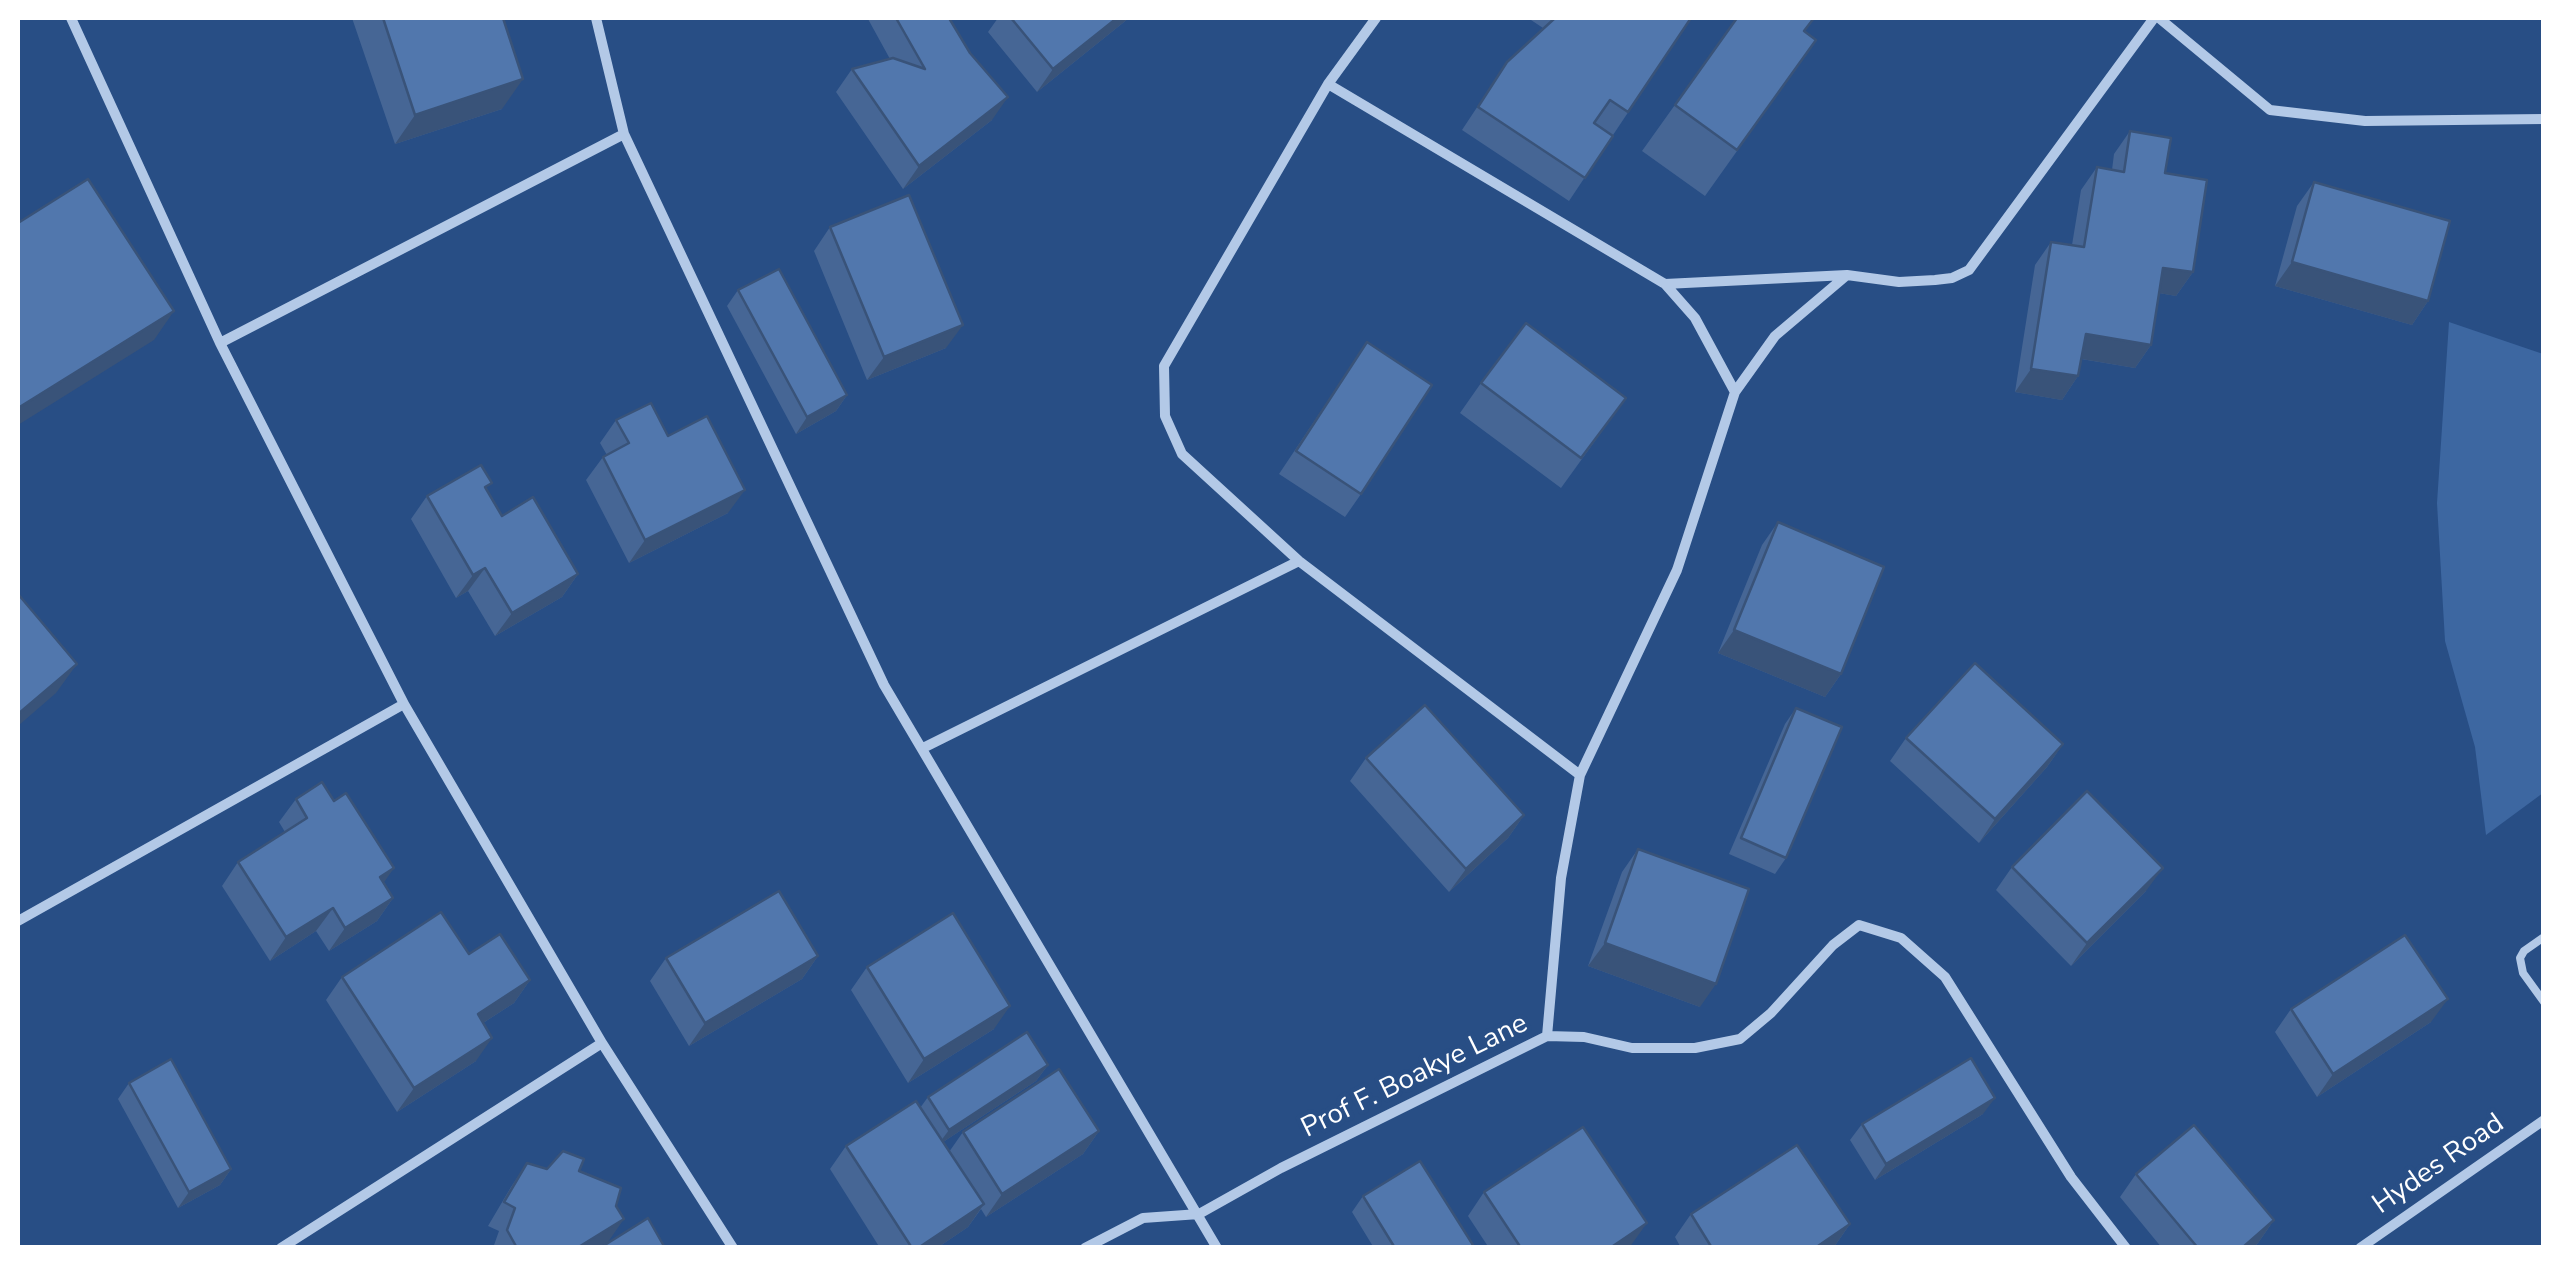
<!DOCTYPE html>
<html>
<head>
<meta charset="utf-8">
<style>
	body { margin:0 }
	#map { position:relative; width:2561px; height:1265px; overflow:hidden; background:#284e85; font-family:"Nunito Sans",sans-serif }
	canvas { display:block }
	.frame { position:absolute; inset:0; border:20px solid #fff; pointer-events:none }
</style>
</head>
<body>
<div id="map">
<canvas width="2561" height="1265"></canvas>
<div class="frame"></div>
</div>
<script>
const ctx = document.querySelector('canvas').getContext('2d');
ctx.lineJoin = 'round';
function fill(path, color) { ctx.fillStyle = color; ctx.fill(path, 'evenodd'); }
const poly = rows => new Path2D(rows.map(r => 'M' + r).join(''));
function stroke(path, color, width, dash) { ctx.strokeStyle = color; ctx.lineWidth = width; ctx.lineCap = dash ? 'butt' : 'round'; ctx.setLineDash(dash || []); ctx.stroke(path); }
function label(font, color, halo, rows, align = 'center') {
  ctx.font = font + ' "Nunito Sans",sans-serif'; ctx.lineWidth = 9; ctx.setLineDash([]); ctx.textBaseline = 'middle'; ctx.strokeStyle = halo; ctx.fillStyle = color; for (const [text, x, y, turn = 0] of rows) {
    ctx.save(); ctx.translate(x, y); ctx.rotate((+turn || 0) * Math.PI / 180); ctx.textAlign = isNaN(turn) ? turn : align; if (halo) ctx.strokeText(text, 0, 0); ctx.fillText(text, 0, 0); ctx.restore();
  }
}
fill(poly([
	[2449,322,2543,354,2543,793,2486,835,2475,747,2445,641,2437,503]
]), '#3d67a1');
stroke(poly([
	[2544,937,2524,951,2520,958,2523,973,2544,1002]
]), '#b3c9e7', 8);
stroke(poly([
	[71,18,220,343,404,704,602,1043,733,1248],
	[596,18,624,134,884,685,1217,1248],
	[1376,18,1328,84,1164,366,1165,416,1182,454,1299,561,1580,775],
	[2159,18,2270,110,2365,121,2544,119],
	[1328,84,1665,284,1695,318,1735,392],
	[1665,284,1847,275,1899,282,1935,280,1952,278,1969,270,2154,18],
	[220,343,624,134],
	[923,748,1299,561],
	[18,921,404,704],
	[1547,1036,1561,878,1580,775,1677,570,1735,392,1775,336,1847,275],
	[281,1248,602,1043],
	[1085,1248,1143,1218,1199,1214,1281,1168,1547,1036,1584,1037,1632,1048,1695,1048,1740,1039,1771,1013,1833,945,1859,925,1901,938,1945,977,2071,1177,2126,1248],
	[2360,1248,2544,1120]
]), '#b3c9e7', 10);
fill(poly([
	[352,18,503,18,502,109,395,144],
	[870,18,949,18,992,120,903,189,836,92,852,69,890,59,868,19],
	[998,18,1129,18,1037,92,988,32],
	[1533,18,1691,18,1569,201,1462,130,1507,62,1543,28,1531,20],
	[1737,18,1804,32,1816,40,1705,196,1642,151],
	[2130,131,2165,173,2193,272,2176,296,2159,293,2151,345,2135,368,2081,359,2078,376,2062,400,2015,392,2035,265,2051,242,2072,245,2081,190,2097,167,2112,170,2114,154],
	[2314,182,2428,301,2412,325,2275,286,2297,206],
	[830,227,946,348,867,380,814,251],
	[738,290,847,395,836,411,796,434,727,306],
	[1367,342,1361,494,1345,517,1279,474],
	[1481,383,1626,398,1561,488,1460,413],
	[616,420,668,436,728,513,629,563,586,480,603,457,607,455,600,443],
	[487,490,502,516,578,574,562,597,495,636,468,591,456,598,411,519,427,496],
	[1778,522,1841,674,1825,697,1718,653,1762,545],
	[1796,708,1786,858,1775,874,1729,854,1785,724],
	[1906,738,2063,744,2047,767,1979,843,1890,761],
	[1366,758,1524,815,1508,838,1449,892,1350,781],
	[296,799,384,883,393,898,377,921,329,951,316,931,270,961,222,886,238,862,285,832,279,822],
	[1638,849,1700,1007,1588,966,1622,872],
	[2012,867,2146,891,2071,966,1996,890],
	[469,954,530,980,514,1003,483,1023,476,1061,397,1112,326,1000,342,977],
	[818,956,802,979,689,1046,650,981,666,958],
	[867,967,994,1029,908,1083,851,990],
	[2291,1009,2431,1022,2317,1097,2275,1032],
	[1048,1065,1036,1081,943,1142,949,1152,963,1132,1099,1131,1083,1154,986,1217,981,1209,968,1227,937,1248,880,1248,830,1169,846,1146,920,1108,928,1097],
	[129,1083,231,1169,220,1185,178,1208,118,1099],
	[1983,1114,1875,1180,1850,1140,1862,1124],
	[527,1163,547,1169,579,1171,599,1248,493,1248,499,1231,488,1226,511,1187],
	[2136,1174,2274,1220,2258,1243,2253,1248,2162,1248,2120,1197],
	[1484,1192,1630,1247,1489,1248,1468,1216],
	[1363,1196,1473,1245,1471,1248,1374,1248,1352,1212],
	[1691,1214,1850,1224,1834,1247,1681,1248,1675,1237]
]), '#466695');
fill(poly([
	[1117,18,1129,18,1037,92,1053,69],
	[523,79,502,109,395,144,415,115],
	[1008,97,992,120,903,189,919,166],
	[2292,262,2428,301,2412,325,2275,286],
	[2163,268,2193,272,2176,296,2147,291],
	[174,311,154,340,18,425,18,408],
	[963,325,946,348,867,380,884,357],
	[2086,334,2151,345,2135,368,2070,357],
	[2031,369,2078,376,2062,400,2015,392],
	[847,395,836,411,796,434,807,417],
	[745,490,728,513,629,563,645,540],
	[485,568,468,591,456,598,473,575],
	[578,574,562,597,495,636,512,613],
	[1734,630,1841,674,1825,697,1718,653],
	[77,664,56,693,18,726,18,714],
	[2063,744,2047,767,1979,843,1995,819],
	[1524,815,1508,838,1449,892,1466,869],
	[394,868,378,891,380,877],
	[2163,868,2146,891,2071,966,2087,943],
	[393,898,377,921,329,951,345,928],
	[333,908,316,931,270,961,286,937],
	[1605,943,1716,984,1700,1007,1588,966],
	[818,956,802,979,689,1046,705,1023],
	[530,980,514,1003,461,1037,478,1014],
	[2448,999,2431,1022,2317,1097,2333,1074],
	[1010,1006,994,1029,908,1083,924,1059],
	[492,1038,476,1061,397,1112,414,1088],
	[1048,1065,1036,1081,937,1146,949,1130],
	[1995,1098,1983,1114,1875,1180,1886,1164],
	[1099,1131,1083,1154,986,1217,1002,1194],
	[231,1169,220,1185,178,1208,189,1192],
	[984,1204,968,1227,937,1248,918,1248],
	[624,1219,608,1242,599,1248,577,1248],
	[2274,1220,2258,1243,2253,1248,2242,1248],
	[1647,1223,1629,1248,1610,1248],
	[1850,1224,1834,1247,1815,1248]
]), '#395379');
const building = poly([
	[383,18,503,18,523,79,415,115,383,18],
	[896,18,949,18,970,53,1008,97,919,166,852,69,893,58,925,69,896,18],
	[1011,18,1117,18,1053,69,1011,18],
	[1555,18,1691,18,1628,112,1610,100,1594,123,1613,136,1585,178,1478,107,1507,62,1555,18],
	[1737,18,1814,18,1804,31,1816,40,1737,150,1675,105,1737,18],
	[2130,131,2171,138,2165,173,2207,180,2193,272,2163,268,2151,345,2086,334,2078,376,2031,369,2051,242,2084,247,2097,167,2124,172,2130,131],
	[88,179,174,311,18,408,18,223,88,179],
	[2314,182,2450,221,2428,301,2292,262,2314,182],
	[909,195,963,325,884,357,830,227,909,195],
	[779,269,847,395,807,417,738,290,779,269],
	[1526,323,1626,398,1581,458,1481,383,1526,323],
	[1367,342,1432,385,1361,494,1296,451,1367,342],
	[651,403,668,436,707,416,745,490,645,540,603,457,629,443,616,420,651,403],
	[481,465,492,483,485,487,502,516,533,497,578,574,512,613,485,568,473,575,427,496,481,465],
	[1778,522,1884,567,1841,674,1734,630,1778,522],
	[18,594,77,664,18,714,18,594],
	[1975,663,2063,744,1995,819,1906,738,1975,663],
	[1425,705,1524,815,1466,869,1366,758,1425,705],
	[1796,708,1842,727,1786,858,1741,838,1796,708],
	[322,782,334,801,346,793,394,868,380,877,393,898,345,928,333,908,286,937,238,862,307,818,296,799,322,782],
	[2087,791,2163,868,2087,943,2012,867,2087,791],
	[1638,849,1749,889,1716,984,1605,943,1638,849],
	[779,891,818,956,705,1023,666,958,779,891],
	[441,912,469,954,500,934,530,980,478,1014,492,1038,414,1088,342,977,441,912],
	[953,913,1010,1006,924,1059,867,967,953,913],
	[2405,935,2448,999,2333,1074,2291,1009,2405,935],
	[1027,1032,1048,1065,949,1130,928,1097,1027,1032],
	[1971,1058,1995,1098,1886,1164,1862,1124,1971,1058],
	[171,1059,231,1169,189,1192,129,1083,171,1059],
	[1059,1069,1099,1131,1002,1194,963,1132,1059,1069],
	[916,1101,984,1204,918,1248,912,1248,846,1146,916,1101],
	[2194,1125,2274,1220,2242,1248,2198,1248,2136,1174,2194,1125],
	[1583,1127,1647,1223,1610,1248,1521,1248,1484,1192,1583,1127],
	[1797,1145,1850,1224,1815,1248,1712,1248,1691,1214,1797,1145],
	[563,1151,584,1159,579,1171,621,1188,616,1206,624,1219,577,1248,517,1248,507,1230,515,1208,504,1202,527,1163,547,1169,563,1151],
	[1420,1161,1473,1245,1469,1248,1395,1248,1363,1196,1420,1161],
	[648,1218,665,1248,600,1248,648,1218]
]);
fill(building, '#5177ad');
stroke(building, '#395379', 2.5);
label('28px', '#fff', '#284e85', [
	["Prof F. Boakye Lane",1415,1077,-26],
	["Hydes Road",2439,1165,-35]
]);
</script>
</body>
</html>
